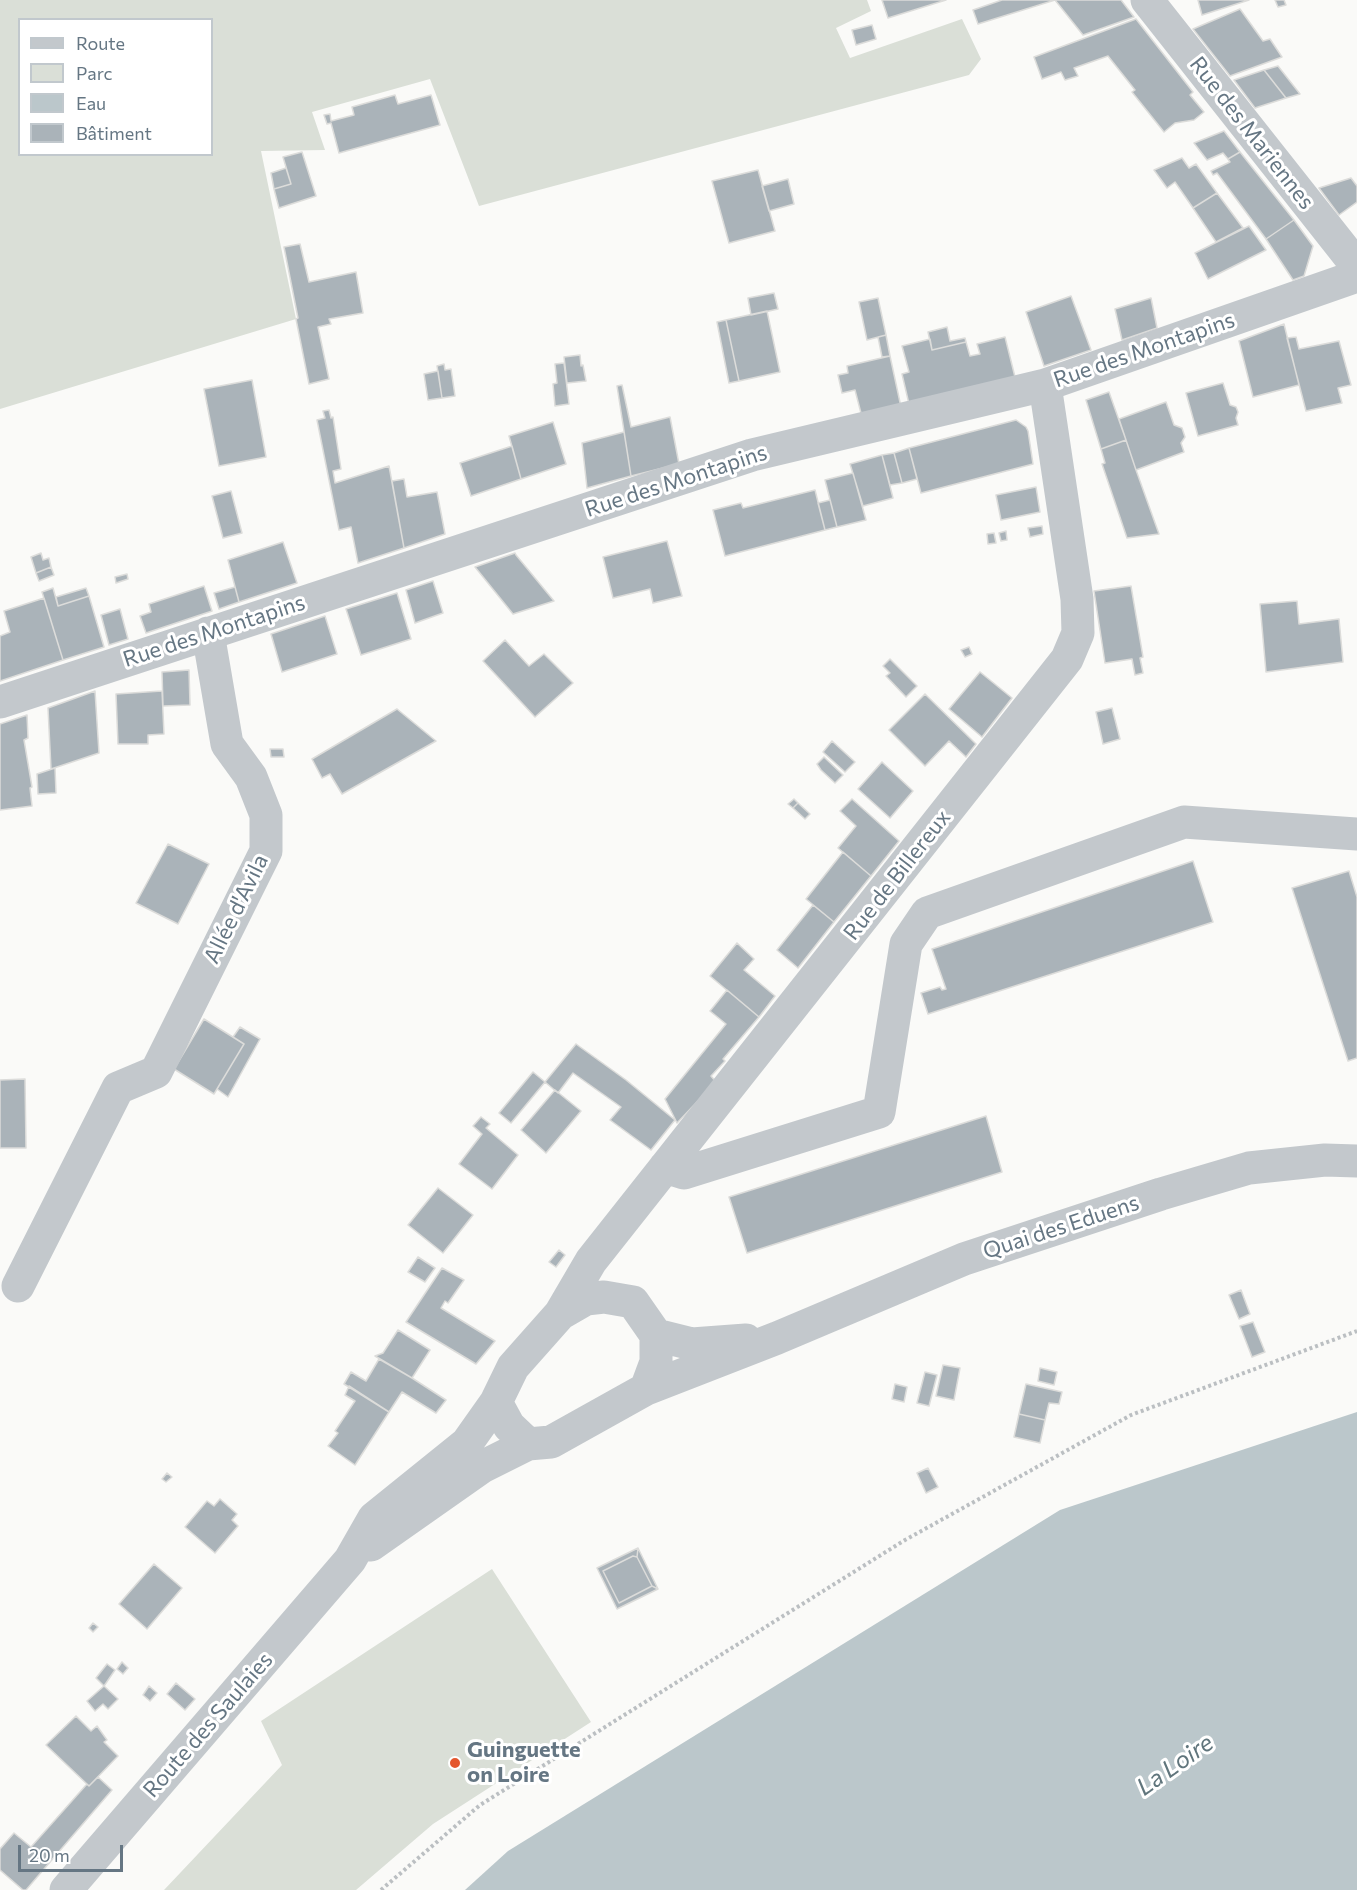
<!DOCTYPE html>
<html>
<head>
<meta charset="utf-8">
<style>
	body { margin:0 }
	#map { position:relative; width:1357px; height:1890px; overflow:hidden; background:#fafaf8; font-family:Commissioner,sans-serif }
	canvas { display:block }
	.legend { position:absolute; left:18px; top:18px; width:195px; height:138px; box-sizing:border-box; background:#fff; border:2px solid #c1c8cd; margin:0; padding:8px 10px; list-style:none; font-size:18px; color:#657683 }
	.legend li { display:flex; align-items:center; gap:12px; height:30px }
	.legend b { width:30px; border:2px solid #c1c8cd }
	.scale { position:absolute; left:18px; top:1845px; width:105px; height:27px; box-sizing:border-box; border:3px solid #657683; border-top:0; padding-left:8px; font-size:18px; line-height:21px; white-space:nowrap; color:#657683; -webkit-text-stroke:4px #fff; paint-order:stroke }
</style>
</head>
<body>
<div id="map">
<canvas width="1357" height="1890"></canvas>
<ul class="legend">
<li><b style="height:8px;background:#c3c8cc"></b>Route</li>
<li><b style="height:16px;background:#dadfd7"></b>Parc</li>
<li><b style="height:16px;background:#bbc7cb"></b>Eau</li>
<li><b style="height:16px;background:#aab3b9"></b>Bâtiment</li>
</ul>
<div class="scale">20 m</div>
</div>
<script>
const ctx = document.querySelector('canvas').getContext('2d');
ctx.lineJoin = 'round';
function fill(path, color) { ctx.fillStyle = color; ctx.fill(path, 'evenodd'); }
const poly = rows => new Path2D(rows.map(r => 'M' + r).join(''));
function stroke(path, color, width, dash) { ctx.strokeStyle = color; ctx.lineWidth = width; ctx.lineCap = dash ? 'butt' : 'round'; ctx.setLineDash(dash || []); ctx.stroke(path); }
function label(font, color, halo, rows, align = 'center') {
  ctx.font = font + ' Commissioner,sans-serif'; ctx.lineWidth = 6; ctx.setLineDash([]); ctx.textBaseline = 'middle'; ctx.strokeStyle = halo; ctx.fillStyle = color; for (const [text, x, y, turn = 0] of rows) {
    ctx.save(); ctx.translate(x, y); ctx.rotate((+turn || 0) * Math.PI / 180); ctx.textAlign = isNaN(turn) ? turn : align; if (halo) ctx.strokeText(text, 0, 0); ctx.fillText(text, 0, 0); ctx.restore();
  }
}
fill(poly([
	[0,0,867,0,871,11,836,28,850,58,962,19,981,59,969,75,479,206,430,79,312,112,325,150,261,151,296,319,0,409],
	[20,20,212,20,212,154,20,154],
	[492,1569,591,1722,433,1824,356,1890,164,1890,282,1765,261,1721]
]), '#dadfd7');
fill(poly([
	[1357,1412,1357,1890,465,1890,508,1851,1060,1510]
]), '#bbc7cb');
const building = poly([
	[882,0,946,0,888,18,882,0],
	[1002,0,1121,0,1134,17,1083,35,1055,0,978,24,973,10,1002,0],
	[1198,0,1249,0,1202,15,1198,0],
	[1275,0,1284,0,1286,5,1278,7,1275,0],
	[1240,9,1263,41,1270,39,1282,57,1230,76,1193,29,1240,9],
	[1136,19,1193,92,1190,95,1204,112,1194,120,1175,123,1164,132,1132,92,1135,90,1108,56,1074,68,1078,76,1065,80,1061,72,1042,79,1034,57,1136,19],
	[872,25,876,39,856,45,852,30,872,25],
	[1278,66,1300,94,1286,98,1264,70,1278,66],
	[1264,70,1286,98,1255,108,1234,80,1264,70],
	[395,95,398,104,431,95,440,125,339,153,331,123,327,124,324,115,330,114,331,121,354,115,352,107,395,95],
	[1224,131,1240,152,1228,159,1223,153,1207,160,1194,143,1224,131],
	[302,152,316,196,279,208,274,189,291,184,283,157,302,152],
	[1240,152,1294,220,1266,239,1217,173,1213,175,1211,171,1230,162,1228,159,1240,152],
	[1182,158,1189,168,1196,164,1217,193,1193,208,1175,182,1167,188,1154,170,1182,158],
	[286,168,291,184,274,189,271,173,286,168],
	[758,170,775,231,729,243,712,181,758,170],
	[1351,178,1357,186,1357,202,1339,215,1319,188,1351,178],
	[788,179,794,204,769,211,762,186,788,179],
	[1217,193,1243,228,1216,242,1193,208,1217,193],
	[1294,220,1313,246,1304,276,1293,280,1266,239,1294,220],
	[1249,226,1266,250,1208,279,1195,253,1249,226],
	[300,244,309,282,356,272,363,313,329,319,331,324,318,327,329,379,309,384,296,319,298,318,284,247,300,244],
	[774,293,778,309,751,315,748,298,774,293],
	[1071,296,1091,350,1044,366,1026,312,1071,296],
	[878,298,886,335,867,340,859,302,878,298],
	[1151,298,1157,328,1122,340,1115,309,1151,298],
	[767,311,780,372,739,381,726,320,767,311],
	[726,320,739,381,729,383,717,322,726,320],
	[1284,324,1299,385,1253,397,1239,341,1284,324],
	[947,327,950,341,965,338,966,342,932,350,928,332,947,327],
	[886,335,890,356,882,357,878,337,886,335],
	[1005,337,1015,377,909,404,902,374,909,372,902,346,930,339,932,350,966,342,970,356,980,354,977,344,1005,337],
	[1296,337,1299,349,1339,341,1351,385,1338,388,1342,403,1306,411,1287,338,1296,337],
	[580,355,581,366,583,365,586,381,567,383,564,357,580,355],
	[890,356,901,407,862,417,855,390,842,393,838,375,848,373,847,366,890,356],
	[564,363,569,404,555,406,553,384,557,383,555,364,564,363],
	[444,364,445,370,451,369,455,396,442,398,437,366,444,364],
	[438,371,442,398,428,400,424,374,438,371],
	[252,380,266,457,219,466,204,389,252,380],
	[1223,383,1230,405,1236,407,1238,412,1236,418,1238,425,1198,436,1186,393,1223,383],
	[622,385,631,427,670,417,679,464,631,476,617,386,622,385],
	[1109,392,1126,440,1101,449,1086,400,1109,392],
	[1166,402,1174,425,1182,428,1185,437,1181,443,1184,452,1136,470,1119,419,1166,402],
	[329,410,331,418,333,417,341,469,333,471,335,483,389,466,404,548,358,563,351,527,339,530,317,420,325,418,323,411,329,410],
	[1016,420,1026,427,1028,431,1033,464,921,493,909,448,1016,420],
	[553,422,566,464,521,479,509,436,553,422],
	[624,432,631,476,587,488,582,443,624,432],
	[1126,440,1136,470,1159,534,1127,538,1102,464,1105,463,1101,449,1126,440],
	[512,446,521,479,471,496,460,463,512,446],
	[909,448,917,479,902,483,894,453,909,448],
	[894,453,902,483,890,485,882,455,894,453],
	[882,455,893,498,863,506,850,464,882,455],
	[853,473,866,520,837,527,825,480,853,473],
	[404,479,407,497,437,492,445,534,404,548,392,481,404,479],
	[1036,487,1040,512,1001,520,996,495,1036,487],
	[815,490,825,530,725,556,713,510,741,503,743,508,815,490],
	[231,491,242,533,223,538,212,496,231,491],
	[830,500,837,527,825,530,818,503,830,500],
	[1042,526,1043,534,1030,537,1028,528,1042,526],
	[1006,531,1007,540,1001,541,999,533,1006,531],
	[994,533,996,543,988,544,987,534,994,533],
	[667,541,682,596,653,603,650,589,613,598,603,557,667,541],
	[283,542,297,583,239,602,228,560,283,542],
	[41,553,43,560,49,558,51,567,36,573,31,557,41,553],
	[515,553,516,555,554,601,513,614,475,567,515,553],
	[51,567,54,575,39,581,36,573,51,567],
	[127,574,128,579,116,583,115,577,127,574],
	[433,581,443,613,415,623,406,590,433,581],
	[204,586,212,611,146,633,140,616,151,612,149,604,204,586],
	[1131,586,1143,657,1140,658,1143,673,1135,675,1132,659,1105,663,1094,591,1131,586],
	[235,587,239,602,219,609,214,593,235,587],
	[53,588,58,606,89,596,104,647,63,660,42,592,53,588],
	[86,588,89,596,58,606,56,597,86,588],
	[397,593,411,639,361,655,346,609,397,593],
	[44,598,63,660,0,681,0,636,10,632,4,611,44,598],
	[1297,601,1299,624,1339,619,1343,662,1266,672,1260,604,1297,601],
	[120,609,128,639,109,645,101,615,120,609],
	[325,616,337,654,282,672,271,634,325,616],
	[505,640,529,666,544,654,573,683,535,717,483,661,505,640],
	[969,647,972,654,965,657,961,650,969,647],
	[890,659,917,686,906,697,886,676,890,673,883,666,890,659],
	[189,670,190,705,163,706,162,672,189,670],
	[980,672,1012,698,982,737,949,709,980,672],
	[95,691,99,753,51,769,48,708,95,691],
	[162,691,164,734,148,735,148,744,118,744,116,694,162,691],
	[925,694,976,744,966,757,949,741,925,766,889,730,925,694],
	[1112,708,1120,739,1103,744,1096,712,1112,708],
	[397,709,436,741,342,794,330,774,322,778,312,759,397,709],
	[27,715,28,738,24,740,32,787,30,788,32,806,0,810,0,724,27,715],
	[832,741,855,762,845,772,823,752,832,741],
	[270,749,283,749,284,757,271,757,270,749],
	[824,757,843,775,835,783,821,770,817,764,824,757],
	[882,762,913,791,890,818,858,789,882,762],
	[55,768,56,793,38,794,37,774,55,768],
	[794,799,798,803,793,808,788,804,794,799],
	[852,799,899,841,871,876,838,848,856,826,840,811,852,799],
	[798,803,810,814,805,819,793,808,798,803],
	[168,844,209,864,178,924,136,903,168,844],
	[843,852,871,876,834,922,806,899,843,852],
	[1193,861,1213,922,928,1014,921,993,940,987,942,990,946,989,932,949,1193,861],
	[1349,871,1357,897,1357,1058,1348,1061,1292,888,1349,871],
	[813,905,834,922,798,968,777,950,813,905],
	[737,943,754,959,744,970,775,996,759,1017,710,976,737,943],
	[727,990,759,1017,723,1059,725,1061,711,1076,716,1082,677,1123,665,1099,726,1024,710,1011,727,990],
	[204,1019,244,1044,214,1094,174,1069,204,1019],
	[240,1027,260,1039,228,1097,217,1089,244,1044,233,1037,240,1027],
	[576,1044,626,1080,675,1120,651,1150,610,1120,621,1107,573,1073,558,1093,545,1082,576,1044],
	[533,1072,545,1082,511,1123,499,1113,533,1072],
	[25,1079,26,1148,0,1148,0,1080,25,1079],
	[555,1090,581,1111,546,1153,521,1130,555,1090],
	[986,1116,1002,1172,747,1253,729,1197,986,1116],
	[481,1117,490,1124,486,1128,518,1155,492,1189,459,1164,482,1134,473,1126,481,1117],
	[438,1188,473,1215,443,1253,408,1225,438,1188],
	[559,1250,565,1255,556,1267,549,1262,559,1250],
	[418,1257,435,1268,425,1282,408,1272,418,1257],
	[442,1268,464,1280,448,1303,445,1301,441,1308,495,1341,476,1364,406,1322,442,1268],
	[1241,1290,1250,1314,1239,1319,1229,1295,1241,1290],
	[1253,1322,1265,1352,1252,1357,1240,1326,1253,1322],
	[398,1330,430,1350,412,1378,375,1356,383,1353,398,1330],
	[379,1359,412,1378,446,1400,436,1413,402,1392,389,1412,344,1384,351,1372,366,1381,379,1359],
	[943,1365,960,1368,954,1400,936,1396,943,1365],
	[1040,1368,1057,1372,1054,1385,1038,1381,1040,1368],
	[925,1372,937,1375,929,1406,917,1403,925,1372],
	[895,1384,907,1387,904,1402,892,1399,895,1384],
	[1026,1384,1062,1392,1059,1404,1049,1403,1045,1420,1019,1414,1026,1384],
	[349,1386,389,1412,355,1465,328,1446,338,1433,335,1431,355,1401,345,1395,349,1386],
	[1019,1414,1045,1420,1040,1443,1014,1437,1019,1414],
	[928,1468,938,1487,926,1493,917,1473,928,1468],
	[167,1473,172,1477,166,1482,162,1479,167,1473],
	[220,1499,237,1514,232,1520,238,1526,215,1553,185,1527,207,1501,214,1506,220,1499],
	[638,1548,637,1557,633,1556,603,1571,619,1603,652,1586,658,1589,617,1609,597,1568,638,1548],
	[638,1548,658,1589,652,1586,637,1557,638,1548],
	[633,1556,637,1557,652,1586,619,1603,603,1571,633,1556],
	[154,1564,182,1588,147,1629,119,1604,154,1564],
	[93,1623,98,1627,93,1632,89,1628,93,1623],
	[122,1662,128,1668,123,1674,117,1669,122,1662],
	[107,1664,115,1670,104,1686,96,1678,107,1664],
	[176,1683,195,1699,185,1710,167,1694,176,1683],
	[104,1686,118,1699,108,1709,103,1704,95,1711,87,1701,104,1686],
	[149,1686,157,1693,150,1701,143,1695,149,1686],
	[76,1716,91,1731,97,1726,107,1740,104,1742,118,1756,89,1786,46,1745,76,1716],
	[98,1777,112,1790,26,1890,23,1890,0,1870,0,1849,14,1833,31,1847,87,1784,89,1786,98,1777]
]);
fill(building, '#aab3b9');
stroke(building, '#dcdcda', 1.5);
stroke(poly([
	[381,1890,480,1805,905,1540,1131,1415,1357,1331]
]), '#bbbfc2', 4, [3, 3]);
stroke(poly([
	[1147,0,1357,266],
	[0,702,752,455,1045,385,1357,276],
	[665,1167,684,1173,879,1112,906,944,927,913,1184,822,1357,834],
	[18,1286,118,1088,156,1072,266,851,266,815,251,777,227,744,208,633],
	[560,1314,591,1261,1067,659,1078,633,1077,599,1045,385],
	[656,1335,692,1344,746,1340],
	[646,1389,656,1362,656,1335,633,1302,604,1297,586,1299,560,1314,513,1367,496,1402,509,1426,528,1444,551,1442,646,1389,777,1338,964,1259,1161,1194,1249,1168,1325,1160,1357,1161],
	[371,1545,482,1467,528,1444],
	[66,1890,350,1560,374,1518,467,1443,496,1402]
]), '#c3c8cc', 33);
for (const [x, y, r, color] of [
	[455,1763,6,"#e4572e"]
]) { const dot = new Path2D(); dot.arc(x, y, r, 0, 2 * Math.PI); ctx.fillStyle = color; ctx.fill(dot); stroke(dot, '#fff', 2); }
label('22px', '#657683', '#fff', [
	["Rue des Mariennes",1252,133,52],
	["Rue des Montapins",1144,350,-19],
	["Rue des Montapins",676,481,-18],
	["Rue des Montapins",214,631,-18],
	["Rue de Billereux",897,875,-52],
	["Allée d'Avila",236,909,-64],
	["Quai des Eduens",1061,1227,-18],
	["Route des Saulaies",208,1725,-49]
]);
label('bold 22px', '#657683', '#fff', [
	["Guinguette",467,1750],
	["on Loire",467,1775]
], 'left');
label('italic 24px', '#60757c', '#fff', [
	["La Loire",1175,1765,-35]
]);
</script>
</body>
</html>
